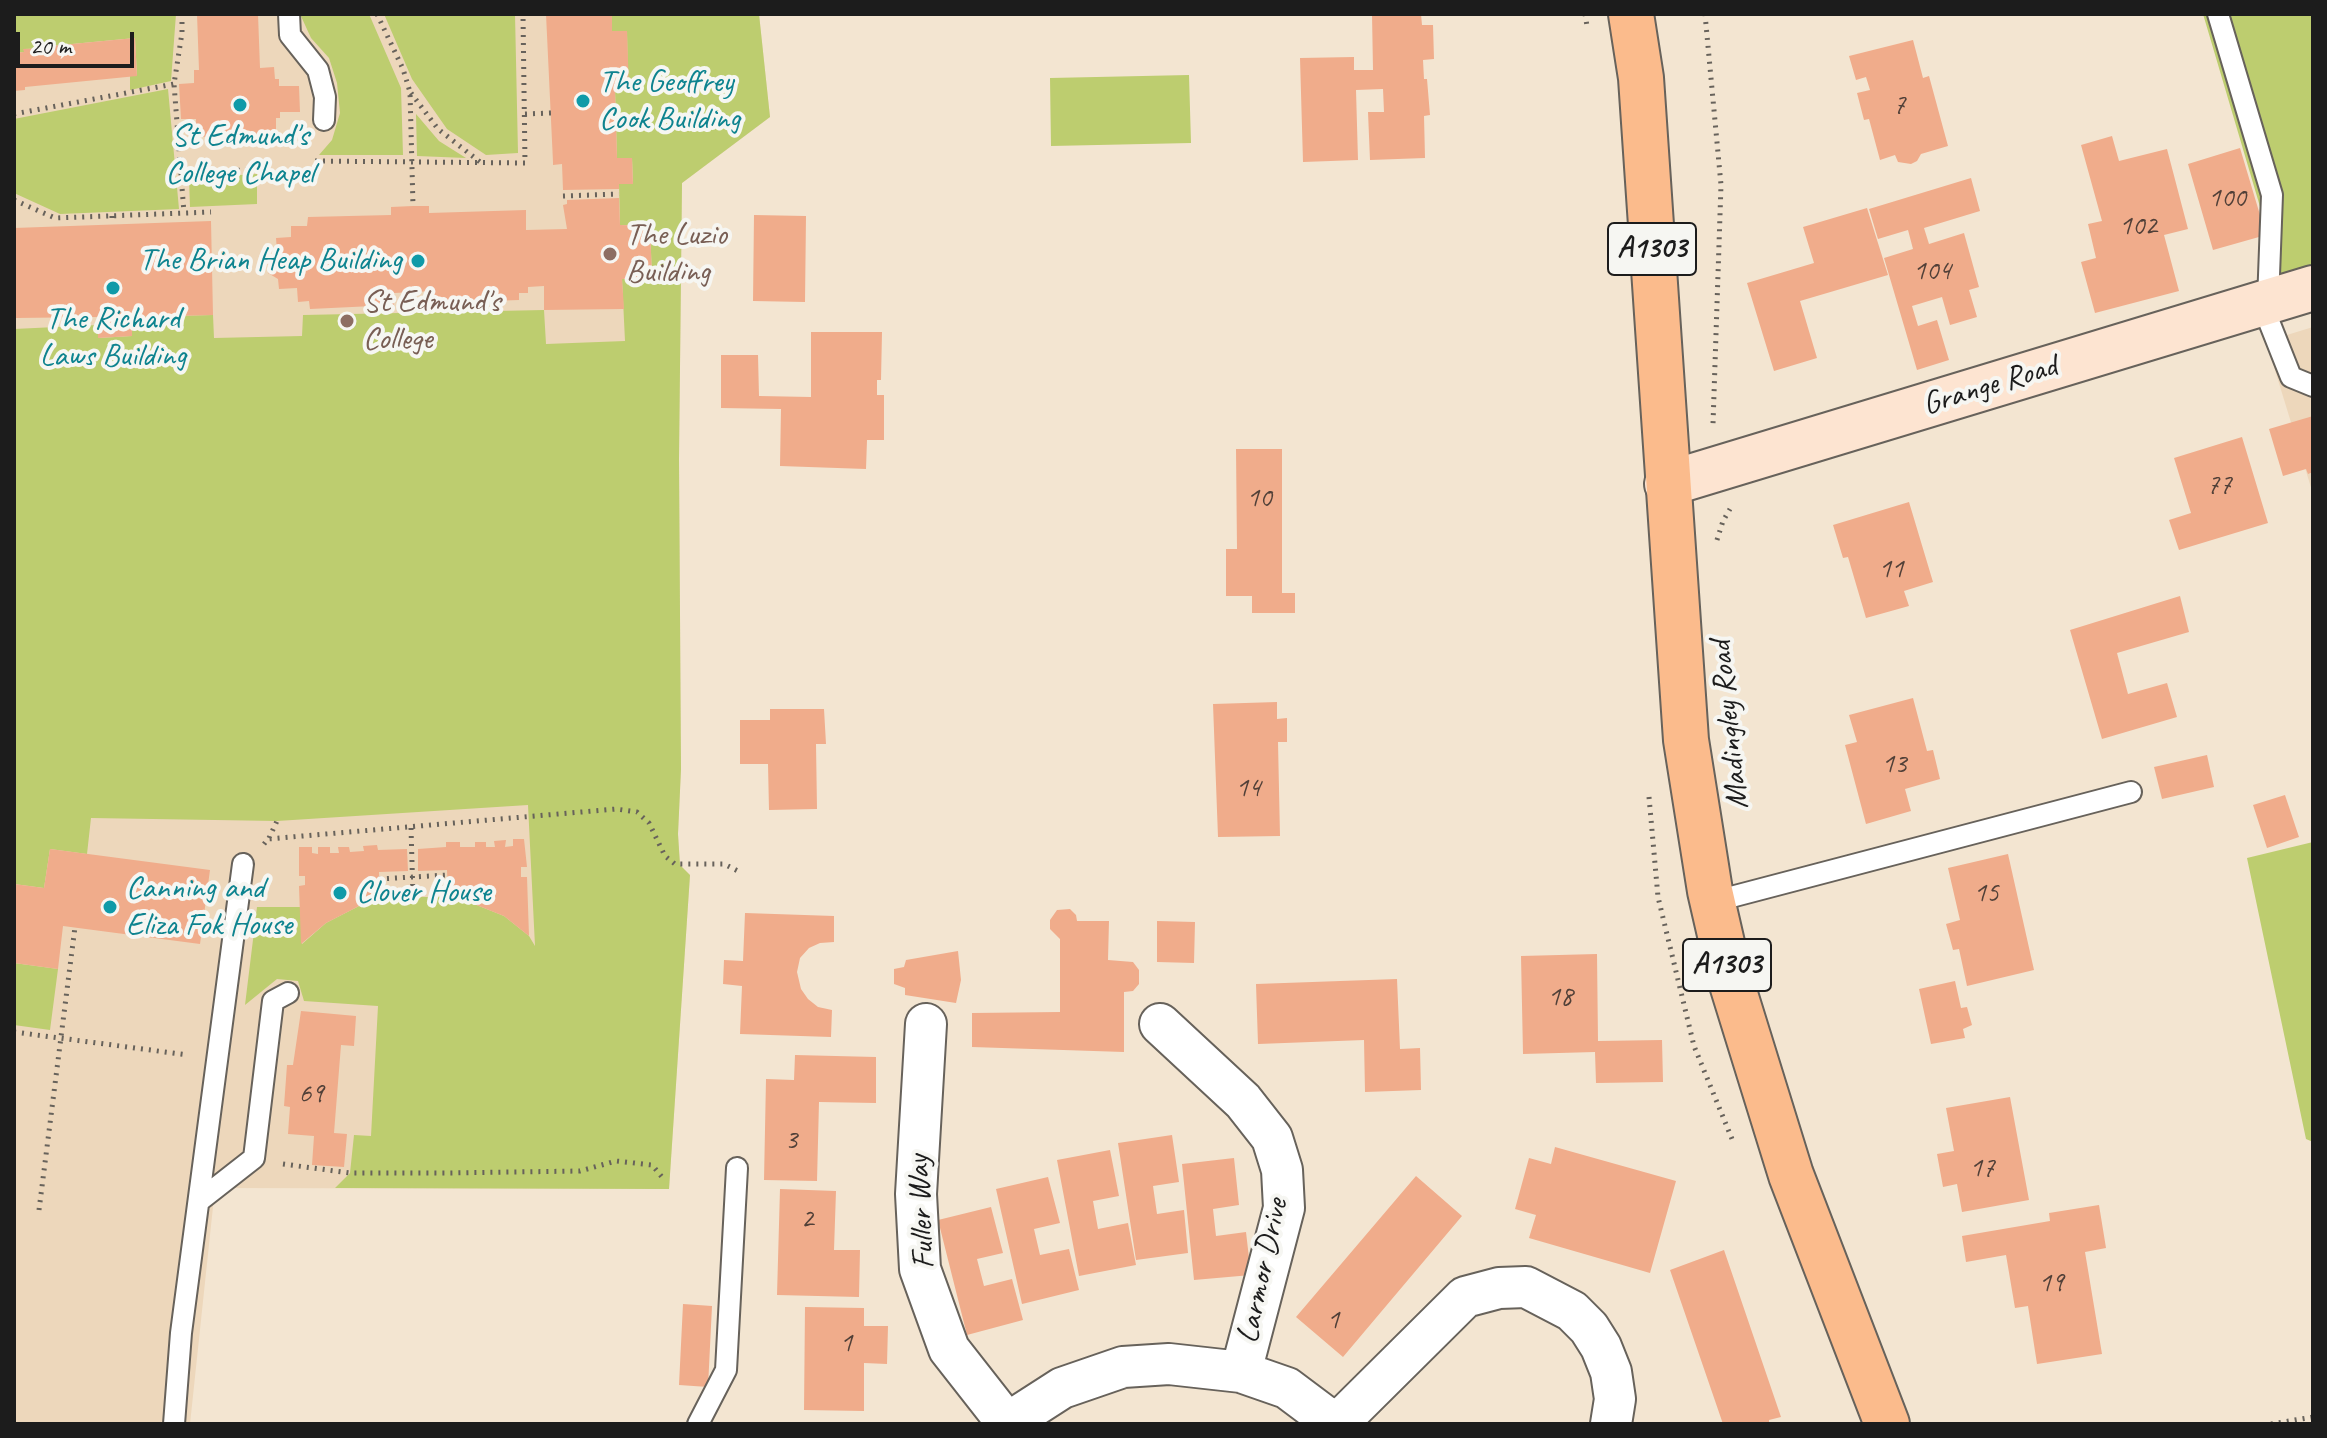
<!DOCTYPE html>
<html>
<head>
<meta charset="utf-8">
<style>
	body { margin:0 }
	#map { position:relative; width:2327px; height:1438px; overflow:hidden; background:#f3e5d1; font-family:Caveat,sans-serif }
	canvas { display:block }
	.frame { position:absolute; inset:0; border:16px solid #1c1c1c; pointer-events:none }
	.scale { position:absolute; left:16px; top:32px; width:118px; height:36px; box-sizing:border-box; border:4px solid #1c1c1c; border-top:0; padding-left:10px; font-size:24px; line-height:28px; white-space:nowrap; color:#1c1c1c; -webkit-text-stroke:6px #f6f6f2; paint-order:stroke }
</style>
</head>
<body>
<div id="map">
<canvas width="2327" height="1438"></canvas>
<div class="frame"></div>
<div class="scale">20 m</div>
</div>
<script>
const ctx = document.querySelector('canvas').getContext('2d');
ctx.lineJoin = 'round';
function fill(path, color) { ctx.fillStyle = color; ctx.fill(path, 'evenodd'); }
const poly = rows => new Path2D(rows.map(r => 'M' + r).join(''));
function stroke(path, color, width, dash) { ctx.strokeStyle = color; ctx.lineWidth = width; ctx.lineCap = dash ? 'butt' : 'round'; ctx.setLineDash(dash || []); ctx.stroke(path); }
function label(font, color, halo, rows, align = 'center') {
  ctx.font = font + ' Caveat,sans-serif'; ctx.lineWidth = 8; ctx.setLineDash([]); ctx.textBaseline = 'middle'; ctx.strokeStyle = halo; ctx.fillStyle = color; for (const [text, x, y, turn = 0] of rows) {
    ctx.save(); ctx.translate(x, y); ctx.rotate((+turn || 0) * Math.PI / 180); ctx.textAlign = isNaN(turn) ? turn : align; if (halo) ctx.strokeText(text, 0, 0); ctx.fillText(text, 0, 0); ctx.restore();
  }
}
fill(poly([
	[14,14,759,14,770,117,682,183,679,459,681,769,678,834,680,865,690,875,669,1189,215,1188,190,1424,14,1424],
	[2313,327,2313,494,2270,354,2274,339]
]), '#edd7bb');
fill(poly([
	[14,14,176,14,171,81,130,90,130,76,137,75,135,38,51,46,51,48,24,49,24,52,14,53],
	[300,14,369,14,401,88,403,155,319,155,332,140,340,113,337,83,329,58,311,38],
	[384,14,515,14,518,153,486,155,447,129,412,79],
	[612,14,759,14,770,117,682,183,679,459,681,769,678,834,680,865,690,875,669,1189,335,1188,350,1173,354,1135,371,1136,378,1006,304,1001,298,981,277,979,245,1005,257,907,301,907,302,944,326,923,363,904,413,897,448,897,464,900,504,916,529,936,535,946,528,805,277,821,91,818,87,854,50,849,44,888,14,884,14,329,98,325,99,338,132,336,132,317,213,315,214,338,302,336,303,315,544,310,546,344,625,341,622,279,652,278,650,226,620,225,619,184,633,183,632,158,617,158,615,89,628,89,627,31,612,31],
	[2203,14,2313,14,2313,264,2259,282,2269,237],
	[1189,75,1191,143,1051,146,1050,78],
	[168,89,179,209,60,214,14,193,14,119],
	[416,114,439,141,466,158,417,156],
	[257,174,257,204,190,207,189,178],
	[2313,842,2313,1142,2306,1139,2247,858],
	[14,963,58,969,50,1030,14,1025]
]), '#bdcd6f');
fill(poly([
	[197,14,258,14,260,68,274,67,275,79,279,79,279,86,299,86,300,112,280,112,280,118,276,118,276,135,196,137,196,119,181,119,179,84,194,83,194,70,199,70],
	[546,14,612,14,612,31,627,31,629,89,615,89,617,158,632,158,633,184,619,184,619,189,563,190,562,164,553,165,553,162],
	[1372,14,1421,14,1422,25,1433,25,1434,59,1423,60,1424,79,1427,79,1430,115,1424,116,1425,158,1370,160,1368,112,1384,112,1383,89,1356,90,1358,160,1303,162,1300,58,1354,57,1354,70,1373,70],
	[135,38,137,76,25,87,25,90,14,91,14,53,24,52,23,49,51,48,51,46],
	[1913,40,1923,78,1929,76,1948,146,1921,154,1917,161,1911,164,1898,162,1895,155,1880,160,1869,119,1864,120,1857,93,1870,90,1866,77,1856,80,1849,56],
	[2112,136,2119,161,2167,149,2188,229,2164,235,2179,291,2095,313,2081,262,2096,258,2088,224,2102,221,2081,145],
	[2240,148,2266,235,2213,250,2188,164],
	[1971,178,1980,211,1924,228,1929,244,1964,233,1979,287,1969,290,1977,317,1950,325,1942,297,1912,306,1918,326,1937,320,1949,360,1917,370,1884,258,1913,249,1908,230,1878,239,1869,209],
	[619,198,620,225,650,226,652,278,622,279,624,309,544,310,544,286,528,287,528,293,519,293,519,300,434,303,434,291,394,293,394,305,310,309,309,301,298,302,297,288,279,289,278,279,268,273,268,257,277,251,276,238,291,237,291,226,307,226,308,217,391,215,391,207,413,206,429,206,429,213,526,210,526,230,567,229,563,205,567,204,567,200],
	[1867,208,1888,275,1800,301,1817,358,1774,371,1747,283,1814,263,1803,227],
	[754,215,806,216,805,302,753,301],
	[211,221,213,315,132,317,132,336,98,338,98,317,15,318,14,228],
	[811,332,882,332,881,380,877,380,877,395,884,395,884,440,867,440,866,469,780,466,781,409,721,408,721,355,758,355,759,396,811,397],
	[2313,416,2313,472,2308,474,2306,469,2283,476,2269,429],
	[2242,437,2268,523,2179,550,2169,520,2191,513,2174,458],
	[1236,449,1282,449,1282,593,1295,593,1295,613,1252,613,1252,596,1226,596,1226,549,1237,549],
	[1909,502,1933,582,1904,591,1909,606,1866,618,1848,557,1843,558,1833,525],
	[2180,596,2189,632,2117,653,2128,694,2167,683,2177,717,2102,739,2070,630],
	[1913,698,1927,751,1933,750,1940,779,1905,789,1911,811,1866,824,1845,745,1857,742,1849,715],
	[1277,702,1277,719,1287,718,1287,742,1278,742,1280,836,1218,837,1213,704],
	[770,709,824,709,826,744,816,744,817,809,769,810,768,764,740,764,740,720,770,720],
	[2207,755,2214,787,2162,799,2154,767],
	[2285,795,2299,837,2267,848,2253,805],
	[513,839,524,839,527,867,521,867,521,877,527,877,529,936,504,916,464,900,448,897,447,870,418,871,418,849,446,847,446,842,460,842,460,847,475,847,475,842,486,842,486,847,495,847,494,841,506,840,505,847,513,846],
	[377,845,378,850,407,849,408,871,379,872,380,900,363,904,326,923,301,944,299,886,305,885,305,876,299,876,299,847,312,847,312,853,318,854,318,847,330,847,330,853,339,853,338,847,349,847,350,852,364,851,363,846],
	[50,849,210,870,200,944,63,926,58,969,14,963,14,884,44,888],
	[2008,854,2034,970,1967,986,1959,949,1953,950,1946,924,1960,920,1948,868],
	[1070,909,1076,915,1077,921,1109,921,1108,960,1133,962,1139,970,1139,984,1133,991,1124,992,1124,1052,972,1047,972,1013,1060,1012,1060,939,1050,929,1050,920,1057,910],
	[745,913,834,916,834,942,820,943,809,948,800,958,797,972,801,989,808,999,818,1007,832,1010,831,1037,740,1034,742,986,723,984,724,960,743,961],
	[1157,921,1195,922,1194,963,1157,962],
	[958,951,961,980,956,1003,905,995,905,988,894,984,894,969,904,967,906,960],
	[1597,954,1598,1041,1662,1040,1663,1082,1596,1083,1595,1052,1523,1054,1521,956],
	[1397,979,1400,1049,1420,1048,1421,1090,1365,1092,1364,1040,1258,1044,1256,984],
	[1955,981,1961,1008,1967,1007,1972,1025,1963,1029,1965,1038,1931,1044,1919,989],
	[301,1011,356,1016,354,1046,341,1045,334,1133,347,1134,344,1167,312,1165,314,1136,288,1134,290,1107,284,1106,287,1065,293,1065],
	[795,1055,876,1057,876,1103,819,1102,817,1181,764,1180,766,1079,794,1080],
	[2010,1097,2029,1200,1962,1212,1957,1184,1943,1187,1937,1154,1954,1151,1946,1108],
	[1172,1135,1179,1182,1153,1186,1157,1214,1184,1210,1188,1253,1136,1260,1118,1143],
	[1555,1147,1676,1181,1650,1273,1529,1238,1536,1215,1515,1209,1529,1158,1551,1164],
	[1110,1150,1119,1196,1093,1201,1098,1229,1128,1223,1136,1265,1079,1276,1057,1160],
	[1234,1158,1239,1205,1213,1209,1216,1236,1246,1232,1251,1275,1194,1280,1182,1164],
	[1416,1176,1462,1216,1343,1357,1296,1317],
	[1048,1177,1060,1223,1034,1229,1040,1255,1069,1249,1079,1290,1022,1304,996,1189],
	[780,1189,836,1191,834,1250,860,1250,859,1297,777,1295],
	[2099,1205,2106,1248,2085,1252,2102,1354,2037,1364,2028,1306,2015,1308,2006,1255,1966,1262,1962,1236,2050,1221,2049,1213],
	[991,1207,1003,1253,977,1259,984,1286,1012,1279,1023,1320,967,1335,938,1220],
	[1724,1250,1781,1417,1769,1420,1769,1424,1723,1424,1670,1270],
	[683,1304,712,1306,708,1387,679,1385],
	[805,1307,864,1308,864,1326,888,1326,887,1364,864,1363,864,1411,804,1410]
]), '#f0ac8b');
const lane = poly([
	[289,14,290,35,318,70,325,97,324,120],
	[2218,14,2272,195,2268,302],
	[2262,304,2291,377,2313,386],
	[1712,902,2131,792],
	[199,1201,254,1158,273,1001,288,993],
	[174,1424,181,1333,243,864],
	[698,1424,726,1370,737,1168]
]);
const street = poly([
	[926,1024,916,1194,920,1269,949,1349,1007,1423],
	[1160,1024,1243,1101,1272,1138,1282,1170,1284,1208,1241,1372],
	[1339,1422,1465,1297,1499,1288,1526,1287,1572,1311,1589,1328,1601,1347,1611,1372,1615,1399,1611,1424],
	[1006,1424,1062,1388,1123,1367,1169,1364,1241,1372,1287,1388,1323,1415,1340,1424]
]);
const secondary = poly([
	[1667,484,2313,288]
]);
const primary = poly([
	[1631,14,1641,78,1686,740,1710,891,1730,978,1791,1175,1887,1424]
]);
stroke(lane, '#67625b', 24);
stroke(street, '#67625b', 44);
stroke(secondary, '#67625b', 48);
stroke(primary, '#67625b', 48);
stroke(poly([
	[182,14,182,33,174,84,184,213],
	[377,14,403,69,410,92,413,206],
	[1585,14,1587,26],
	[1705,14,1721,185,1713,424,1716,427],
	[411,93,438,129,480,162],
	[14,114,174,84],
	[525,114,551,113],
	[315,161,525,163,523,14],
	[182,174,257,169],
	[563,196,619,194],
	[14,200,55,218,211,212],
	[112,216,112,224],
	[1717,540,1723,521,1730,509],
	[1649,797,1658,897,1694,1046,1732,1139],
	[411,828,413,897],
	[269,838,277,821],
	[264,844,268,839,616,809,637,812,649,823,665,856,675,864,724,864,738,871],
	[379,879,447,875],
	[14,1032,188,1055],
	[283,1164,350,1173,448,1173,580,1171,616,1161,652,1165,662,1177],
	[39,1210,75,927],
	[2271,1424,2313,1417]
]), '#67625b', 5, [2, 6]);
stroke(lane, '#fff', 20);
stroke(street, '#fff', 40);
stroke(secondary, '#fde4d1', 44);
stroke(primary, '#fbbb8c', 44);
for (const [x, y, r, color] of [
	[583,101,8,"#0f9aa8"],
	[240,105,8,"#0f9aa8"],
	[610,254,8,"#8d6e63"],
	[418,261,8,"#0f9aa8"],
	[113,288,8,"#0f9aa8"],
	[347,321,8,"#8d6e63"],
	[340,893,8,"#0f9aa8"],
	[110,907,8,"#0f9aa8"]
]) { const dot = new Path2D(); dot.arc(x, y, r, 0, 2 * Math.PI); ctx.fillStyle = color; ctx.fill(dot); stroke(dot, '#f6f6f2', 3); }
label('28px', '#514038', null, [
	["7",1899,106],
	["100",2227,199],
	["102",2138,227],
	["104",1932,272],
	["77",2219,486],
	["10",1259,499],
	["11",1891,570],
	["13",1894,765],
	["14",1248,789],
	["15",1986,894],
	["18",1560,998],
	["69",311,1095],
	["3",791,1141],
	["17",1982,1169],
	["2",807,1220],
	["19",2051,1284],
	["1",1333,1321],
	["1",846,1344]
]);
for (const [x, y, w] of [
	[1652,249,88],
	[1727,965,88]
]) { const box = new Path2D(); box.roundRect(x - w / 2, y - 26, w, 52, 6); ctx.fillStyle = '#f6f6f2'; ctx.fill(box); stroke(box, '#1c1c1c', 2); }
label('bold 30px', '#1c1c1c', null, [
	["A1303",1652,249],
	["A1303",1727,965]
]);
label('32px', '#0d838f', '#f6f6f2', [
	["The Geoffrey",599,83],
	["Cook Building",599,120],
	["St Edmund's",240,137,"center"],
	["College Chapel",240,174,"center"],
	["The Brian Heap Building",402,261,"right"],
	["The Richard",113,320,"center"],
	["Laws Building",113,357,"center"],
	["Canning and",126,889],
	["Eliza Fok House",126,926],
	["Clover House",356,893]
], 'left');
label('32px', '#785e54', '#f6f6f2', [
	["The Luzio",626,236],
	["Building",626,273],
	["St Edmund's",363,303],
	["College",363,340]
], 'left');
label('32px', '#1c1c1c', '#f6f6f2', [
	["Grange Road",1990,386,-17],
	["Madingley Road",1730,725,-96],
	["Fuller Way",922,1212,-93],
	["Larmor Drive",1263,1271,-78]
]);
</script>
</body>
</html>
